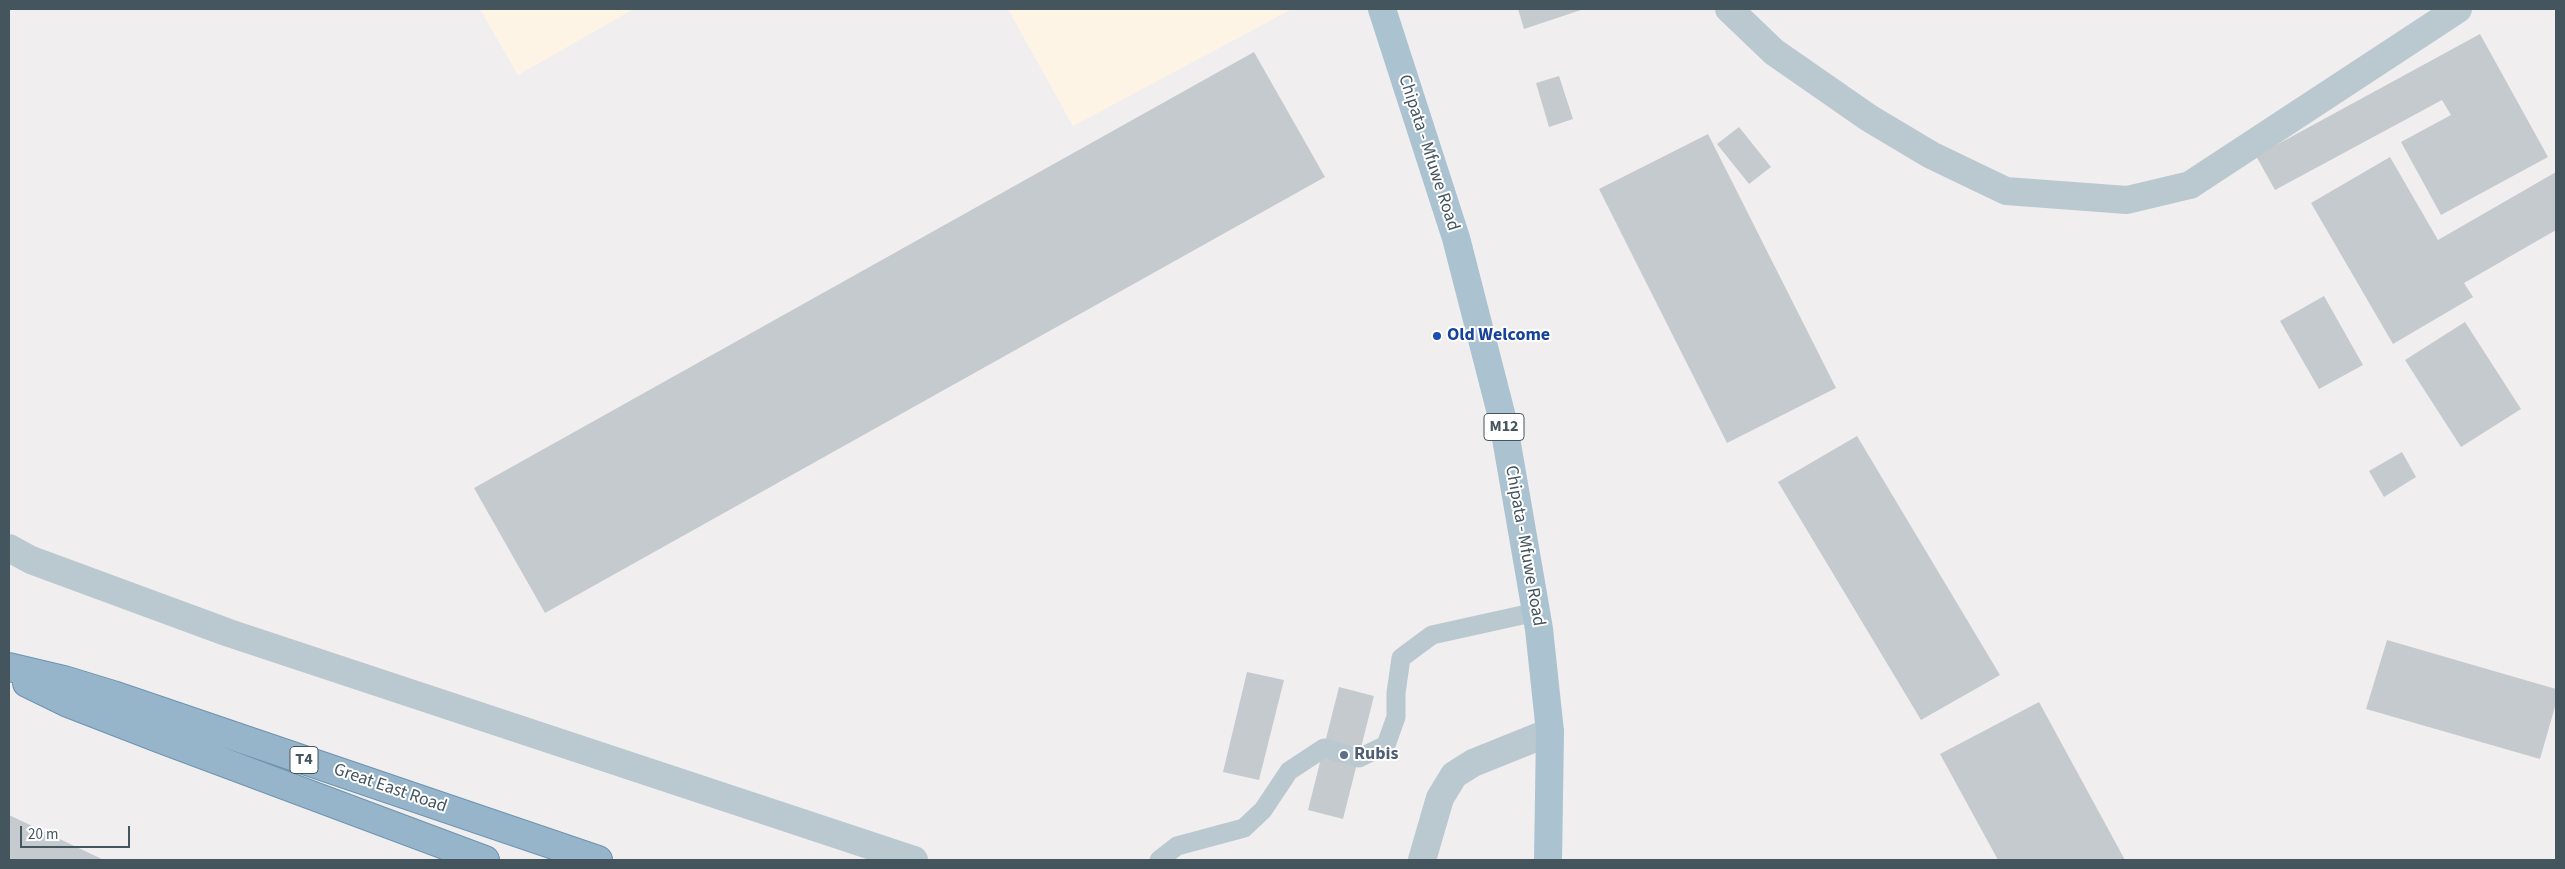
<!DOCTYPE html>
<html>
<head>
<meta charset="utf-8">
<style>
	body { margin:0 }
	#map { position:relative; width:2565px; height:869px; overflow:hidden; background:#f1eeef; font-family:"Source Sans 3",sans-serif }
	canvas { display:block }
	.frame { position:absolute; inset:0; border:10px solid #44555e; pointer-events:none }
	.scale { position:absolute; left:20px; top:826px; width:110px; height:22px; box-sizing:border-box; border:2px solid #44555e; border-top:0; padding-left:6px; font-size:15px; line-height:18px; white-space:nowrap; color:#44555e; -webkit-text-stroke:4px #fff; paint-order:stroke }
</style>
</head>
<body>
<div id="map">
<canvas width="2565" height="869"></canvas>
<div class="frame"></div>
<div class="scale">20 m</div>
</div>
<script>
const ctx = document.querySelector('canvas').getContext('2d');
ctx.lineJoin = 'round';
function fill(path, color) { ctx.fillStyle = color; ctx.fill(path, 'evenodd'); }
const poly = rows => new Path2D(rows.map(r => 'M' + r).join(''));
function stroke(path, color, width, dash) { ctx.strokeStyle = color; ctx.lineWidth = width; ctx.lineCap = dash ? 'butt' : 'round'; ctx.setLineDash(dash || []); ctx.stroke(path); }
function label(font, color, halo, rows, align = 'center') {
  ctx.font = font + ' "Source Sans 3",sans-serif'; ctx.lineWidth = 4; ctx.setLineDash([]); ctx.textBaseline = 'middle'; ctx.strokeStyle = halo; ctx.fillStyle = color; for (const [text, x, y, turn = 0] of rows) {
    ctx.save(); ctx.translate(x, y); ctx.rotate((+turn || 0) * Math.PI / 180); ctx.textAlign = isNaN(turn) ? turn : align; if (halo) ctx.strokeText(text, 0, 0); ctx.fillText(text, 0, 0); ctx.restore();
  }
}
fill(poly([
	[480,9,634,9,518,75],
	[1008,9,1292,9,1073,126]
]), '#fef4e6');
fill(poly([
	[1518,9,1584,9,1524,29],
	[2480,34,2548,157,2441,215,2401,142,2451,115,2442,100,2275,190,2256,156],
	[1254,52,1325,177,545,613,474,488],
	[1559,76,1573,119,1549,127,1536,83],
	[1739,127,1771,167,1749,184,1717,144],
	[1708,134,1836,388,1727,443,1599,189],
	[2390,157,2438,240,2556,172,2556,230,2464,283,2473,297,2393,344,2311,203],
	[2324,296,2363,365,2319,389,2280,321],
	[2465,322,2521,409,2461,447,2405,360],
	[1857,436,2000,675,1921,720,1778,482],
	[2402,452,2416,477,2384,497,2369,471],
	[2387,640,2556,689,2556,703,2540,759,2366,709],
	[1247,672,1284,680,1259,780,1223,772],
	[1339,687,1374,696,1343,819,1308,810],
	[2039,702,2125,860,1998,860,1940,754],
	[9,815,104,860,9,860]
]), '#c5cacf');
const trunk = poly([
	[9,667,64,680,113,695,598,860],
	[27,683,68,703,161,739,485,860]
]);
stroke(trunk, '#6c93af', 30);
stroke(poly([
	[1159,860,1177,846,1244,828,1263,810,1289,771,1324,748,1359,758,1386,745,1396,717,1396,693,1401,658,1432,635,1536,612]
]), '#bac8cf', 19);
stroke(poly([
	[1729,9,1774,52,1869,118,1931,155,2006,191,2127,200,2190,185,2458,9],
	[9,548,31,560,229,633,914,860],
	[1422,860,1440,798,1454,775,1473,763,1550,732]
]), '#bac8cf', 28);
stroke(poly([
	[1382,9,1456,238,1503,421,1539,629,1550,732,1548,860]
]), '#abc2d1', 28);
stroke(trunk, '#96b5ca', 28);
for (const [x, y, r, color] of [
	[1437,336,5,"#1a4fb4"],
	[1344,755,5,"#5c6f8a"]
]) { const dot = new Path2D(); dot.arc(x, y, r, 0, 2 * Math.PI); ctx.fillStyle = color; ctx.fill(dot); stroke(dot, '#fff', 2); }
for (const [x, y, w] of [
	[1504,427,40],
	[304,760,28]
]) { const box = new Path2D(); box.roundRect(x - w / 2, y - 13.5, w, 27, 4); ctx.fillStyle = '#fff'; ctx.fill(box); stroke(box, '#44555e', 1); }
label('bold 16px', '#44555e', null, [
	["M12",1504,427],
	["T4",304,760]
]);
label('18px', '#44555e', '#fff', [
	["Chipata - Mfuwe Road",1428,153,72],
	["Chipata - Mfuwe Road",1524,546,80],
	["Great East Road",390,789,19]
]);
label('bold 18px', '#164399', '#fff', [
	["Old Welcome",1447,336]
], 'left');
label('bold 18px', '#4e5e75', '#fff', [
	["Rubis",1354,755]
], 'left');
</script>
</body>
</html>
